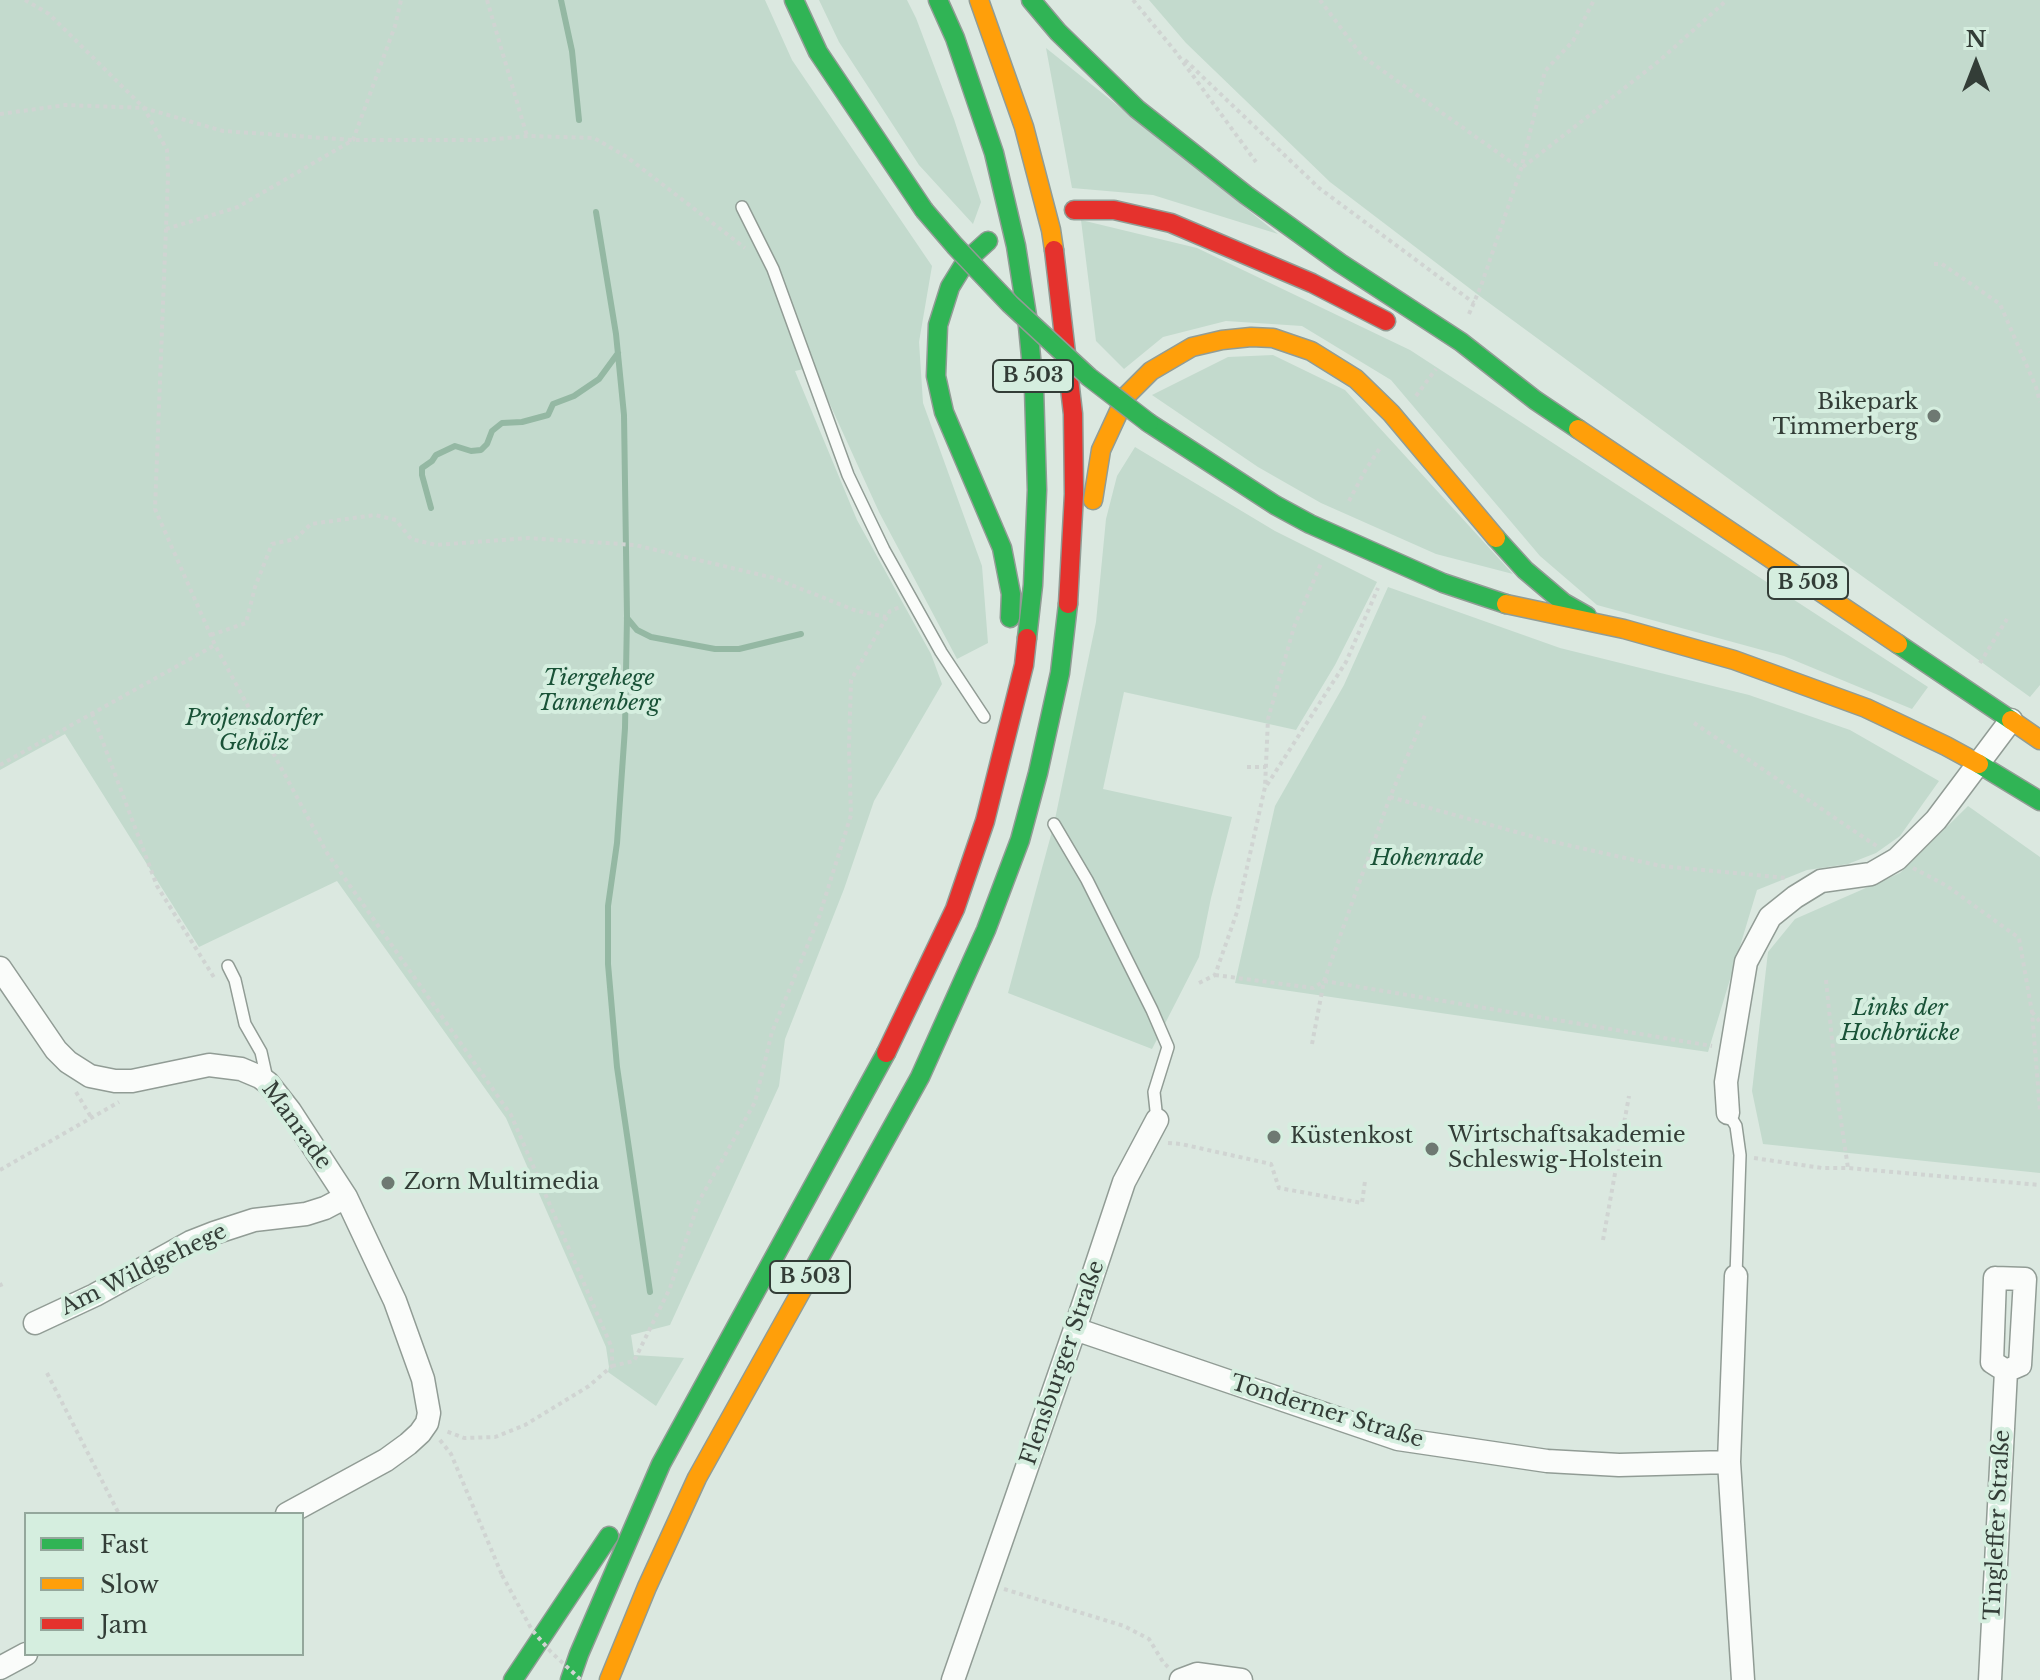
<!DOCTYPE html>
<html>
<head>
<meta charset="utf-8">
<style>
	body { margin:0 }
	#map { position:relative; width:2040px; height:1680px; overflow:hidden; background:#dbe8e0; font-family:"Libre Baskerville",serif }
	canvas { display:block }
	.legend { position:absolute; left:24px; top:1512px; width:280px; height:144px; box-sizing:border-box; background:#d5eedf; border:2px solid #94a79c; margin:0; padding:10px 14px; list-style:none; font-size:24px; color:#333d37 }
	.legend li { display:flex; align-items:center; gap:16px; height:40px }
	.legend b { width:40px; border:2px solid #94a79c }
	.north { position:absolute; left:1936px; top:24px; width:80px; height:80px; -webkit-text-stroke:6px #d5eedf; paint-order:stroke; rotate:0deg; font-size:22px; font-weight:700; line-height:32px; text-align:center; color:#333d37 }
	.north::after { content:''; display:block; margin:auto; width:28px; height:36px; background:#333d37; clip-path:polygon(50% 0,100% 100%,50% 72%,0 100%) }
</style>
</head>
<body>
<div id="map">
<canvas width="2040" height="1680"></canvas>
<ul class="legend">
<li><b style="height:10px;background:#30b455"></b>Fast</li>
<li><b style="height:10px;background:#ff9f0a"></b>Slow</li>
<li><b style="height:10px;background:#e5322d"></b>Jam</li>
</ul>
<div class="north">N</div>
</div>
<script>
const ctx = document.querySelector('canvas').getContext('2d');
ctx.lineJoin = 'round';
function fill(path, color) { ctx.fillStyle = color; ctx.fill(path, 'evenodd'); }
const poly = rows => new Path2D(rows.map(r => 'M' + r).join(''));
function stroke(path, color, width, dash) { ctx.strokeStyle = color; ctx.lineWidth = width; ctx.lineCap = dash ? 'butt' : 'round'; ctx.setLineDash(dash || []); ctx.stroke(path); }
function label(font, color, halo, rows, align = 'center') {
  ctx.font = font + ' "Libre Baskerville",serif'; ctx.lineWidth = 8; ctx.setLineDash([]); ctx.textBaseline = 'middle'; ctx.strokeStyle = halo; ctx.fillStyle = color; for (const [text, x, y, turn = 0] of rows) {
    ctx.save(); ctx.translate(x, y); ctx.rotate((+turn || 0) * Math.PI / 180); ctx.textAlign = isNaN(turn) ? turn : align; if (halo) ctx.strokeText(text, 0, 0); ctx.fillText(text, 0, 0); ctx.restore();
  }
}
fill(poly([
	[0,0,765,0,792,60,932,266,919,342,923,403,982,566,988,643,957,659,879,512,813,367,795,371,857,520,931,654,942,684,874,801,844,889,785,1039,779,1086,670,1325,631,1335,634,1355,684,1358,656,1406,608,1372,609,1367,606,1347,506,1118,337,881,199,947,65,734,0,770],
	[819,0,907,0,916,18,954,119,981,202,973,224,919,165,839,42],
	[1149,0,2040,0,2040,685,2030,697,1830,553,1481,297,1330,182,1186,43],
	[1046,48,1278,234,1153,195,1072,188],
	[1081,220,1197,248,1410,350,1928,687,1912,709,1784,656,1597,605,1540,556,1391,380,1302,326,1226,321,1163,337,1124,369,1096,341],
	[1273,355,1345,390,1513,574,1436,554,1321,503,1258,467,1152,395,1228,357],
	[1135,447,1275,531,1377,582,1335,665,1296,730,1124,692,1103,789,1232,817,1211,898,1199,957,1152,1049,1008,993,1054,824,1096,622,1106,519,1117,476],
	[1388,587,1560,648,1749,695,1850,730,1939,781,1900,836,1876,853,1848,864,1807,870,1757,890,1708,1052,1235,983,1275,806,1344,685],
	[1968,806,2040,857,2040,1173,1763,1144,1752,1091,1768,952,1795,919,1900,873]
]), '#c3dacd');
stroke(poly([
	[561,0,572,51,579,120],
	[596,212,616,334,624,415,627,617,625,728,617,843,608,906,608,964,617,1067,650,1292],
	[431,508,422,475,422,468,432,461,436,455,455,446,471,451,481,450,487,444,492,431,502,423,522,422,548,415,553,404,574,396,599,379,618,353],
	[627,618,637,630,651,637,715,649,739,649,801,634]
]), '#94b8a3', 6);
const lane = poly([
	[742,207,773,269,848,475,884,550,941,652,984,717],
	[1054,824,1087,880,1152,1010,1168,1047,1154,1092,1157,1120],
	[228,966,235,980,245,1024,261,1052,267,1079],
	[1728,1113,1736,1126,1740,1155,1736,1276]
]);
const street = poly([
	[0,968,56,1050,68,1062,90,1076,115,1081,132,1081,209,1065,241,1069,260,1077,268,1083,290,1111,346,1197,395,1301,423,1379,429,1413,427,1423,420,1433,408,1444,386,1460,287,1514],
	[1728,1113,1726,1082,1746,962,1770,917,1795,897,1821,881,1871,874,1897,859,1936,820,2011,720],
	[1736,1276,1729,1462,1743,1680],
	[1995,1278,2025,1279,2020,1365,2006,1371,1992,1362,1995,1278],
	[35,1323,95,1295,191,1242,214,1233,254,1220,306,1214,325,1208,346,1197],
	[1075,1329,1398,1439,1547,1461,1619,1465,1729,1462],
	[0,1668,26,1654],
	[953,1680,1075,1329,1124,1182,1157,1120],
	[1181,1680,1197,1674,1241,1680],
	[1990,1680,2006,1371]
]);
const fast = poly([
	[794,0,818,52,924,210],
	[938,0,955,38,994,153,1016,246,1027,316,1034,388,1037,490,1033,585,1027,638],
	[1031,0,1058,32,1137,109,1246,195,1340,263,1461,342,1535,400,1578,429],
	[988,241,966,261,950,287,938,325,936,376,944,412,1002,548,1011,594,1010,618],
	[1149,423,1275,505,1310,524,1443,583,1506,604],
	[1496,538,1525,570,1564,603,1587,616],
	[1898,644,2011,720],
	[1979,764,2040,801],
	[803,1288,920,1077,986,930,1020,840,1038,773,1060,673,1068,604],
	[513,1680,609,1536],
	[570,1680,579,1654,661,1464,886,1053]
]);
const slow = poly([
	[979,0,1024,127,1051,230,1054,250],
	[1578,429,1898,644],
	[1093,500,1101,450,1126,396,1151,371,1192,347,1222,340,1251,337,1273,338,1311,351,1356,379,1391,413,1496,538],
	[1506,604,1624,629,1734,660,1866,708,1946,746,1979,764],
	[2011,720,2040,740],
	[609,1680,647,1587,697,1478,803,1288]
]);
const jam = poly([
	[1074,210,1114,210,1171,223,1312,283,1386,321],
	[1054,250,1073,414,1074,494,1068,604],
	[886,1053,955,909,985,821,1024,665,1027,638]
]);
stroke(lane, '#919c95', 14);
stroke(street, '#919c95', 25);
stroke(fast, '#919c95', 21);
stroke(slow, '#919c95', 21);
stroke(jam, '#919c95', 21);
stroke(poly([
	[25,0,49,14,144,108,167,150,168,176,155,509,215,645,327,853,511,1115,612,1348,612,1366,589,1386,525,1425,495,1437,464,1438,446,1431],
	[487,0,527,136],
	[1133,0,1175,51,1256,162],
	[1320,0,1362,56,1521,169],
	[1185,60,1319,188,1474,303],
	[0,114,66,105,144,108,223,131,353,140,485,140,528,136,594,138,627,157,745,248],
	[1523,167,1659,61,1727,0],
	[166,229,238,207,353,140,395,26,401,0],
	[1934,264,1942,264,2000,304,2036,387,2040,402],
	[1469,314,1481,286,1521,169,1545,71,1573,41,1594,0],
	[1416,396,1436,369],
	[1349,501,1366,469,1380,448],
	[211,635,246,623,255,587,272,544,295,539,311,524,375,515,396,520,411,539,436,545,528,538,635,545,774,578,854,610,886,617],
	[1980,663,2007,619],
	[92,713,157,886,215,979],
	[1694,723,1878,847],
	[0,765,215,645],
	[1247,767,1266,767],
	[1267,785,1346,662,1378,588],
	[1390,797,1545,840,1661,866,1787,878],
	[1913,868,1947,886,2019,938,2032,1012,2040,1111],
	[1215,975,1313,988,1324,981,1712,1046],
	[1826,980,1839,1108,1848,1168],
	[1199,983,1215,975,1237,912,1265,787,1268,719,1294,627,1322,561],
	[2032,1012,2040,1022],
	[1312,1044,1324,981,1390,797,1425,715],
	[76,1092,91,1117],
	[1168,1143,1181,1144,1271,1164,1279,1188,1362,1203,1365,1181],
	[1754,1158,1822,1168,1848,1168,2040,1185],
	[0,1170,119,1102],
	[1603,1240,1629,1096],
	[0,1283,3,1290],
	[612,1366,634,1361,670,1288,699,1201,755,1102,772,1032,819,917,851,815,849,747,851,680,890,611,900,607],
	[47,1373,119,1514],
	[440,1440,451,1454,502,1575],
	[1004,1589,1124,1626,1149,1639,1163,1662,1168,1667]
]), '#d0d4d2', 4, [4, 4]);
stroke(lane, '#fafcfa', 11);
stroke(street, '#fafcfa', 22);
stroke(fast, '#30b455', 18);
stroke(slow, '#ff9f0a', 18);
stroke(jam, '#e5322d', 18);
const fastBridge = poly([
	[924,210,955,246,1010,304,1089,377,1149,423]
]);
stroke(fastBridge, '#919c95', 21, []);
stroke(poly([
	[502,1575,532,1630,551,1652,581,1680]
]), '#d0d4d2', 4, [4, 4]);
stroke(fastBridge, '#30b455', 18);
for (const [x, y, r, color] of [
	[1934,416,8,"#6e7972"],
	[1274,1137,8,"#6e7972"],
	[1432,1149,8,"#6e7972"],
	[388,1183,8,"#6e7972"]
]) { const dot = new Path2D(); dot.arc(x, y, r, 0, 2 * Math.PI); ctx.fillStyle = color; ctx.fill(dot); stroke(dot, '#d5eedf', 3); }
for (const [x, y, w] of [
	[1033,376,80],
	[1808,583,80],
	[810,1277,80]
]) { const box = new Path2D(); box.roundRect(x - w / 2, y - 16, w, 32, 6); ctx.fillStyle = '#d5eedf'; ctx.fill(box); stroke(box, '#333d37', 2); }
label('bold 20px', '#333d37', null, [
	["B 503",1033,376],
	["B 503",1808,583],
	["B 503",810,1277]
]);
label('22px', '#333d37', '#d5eedf', [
	["Bikepark",1918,403,"right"],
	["Timmerberg",1918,428,"right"],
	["Wirtschaftsakademie",1448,1136],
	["Schleswig-Holstein",1448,1161],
	["Küstenkost",1290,1137],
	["Zorn Multimedia",404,1183]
], 'left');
label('italic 22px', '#195237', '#d5eedf', [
	["Tiergehege",599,679],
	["Tannenberg",599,704],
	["Projensdorfer",254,719],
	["Gehölz",254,744],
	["Hohenrade",1427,859],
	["Links der",1900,1009],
	["Hochbrücke",1900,1034]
]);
label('22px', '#333d37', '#d5eedf', [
	["Manrade",296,1126,54],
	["Am Wildgehege",144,1270,-26],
	["Flensburger Straße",1063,1363,-71],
	["Tonderner Straße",1327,1412,17],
	["Tingleffer Straße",1998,1525,-87]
]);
</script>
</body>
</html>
